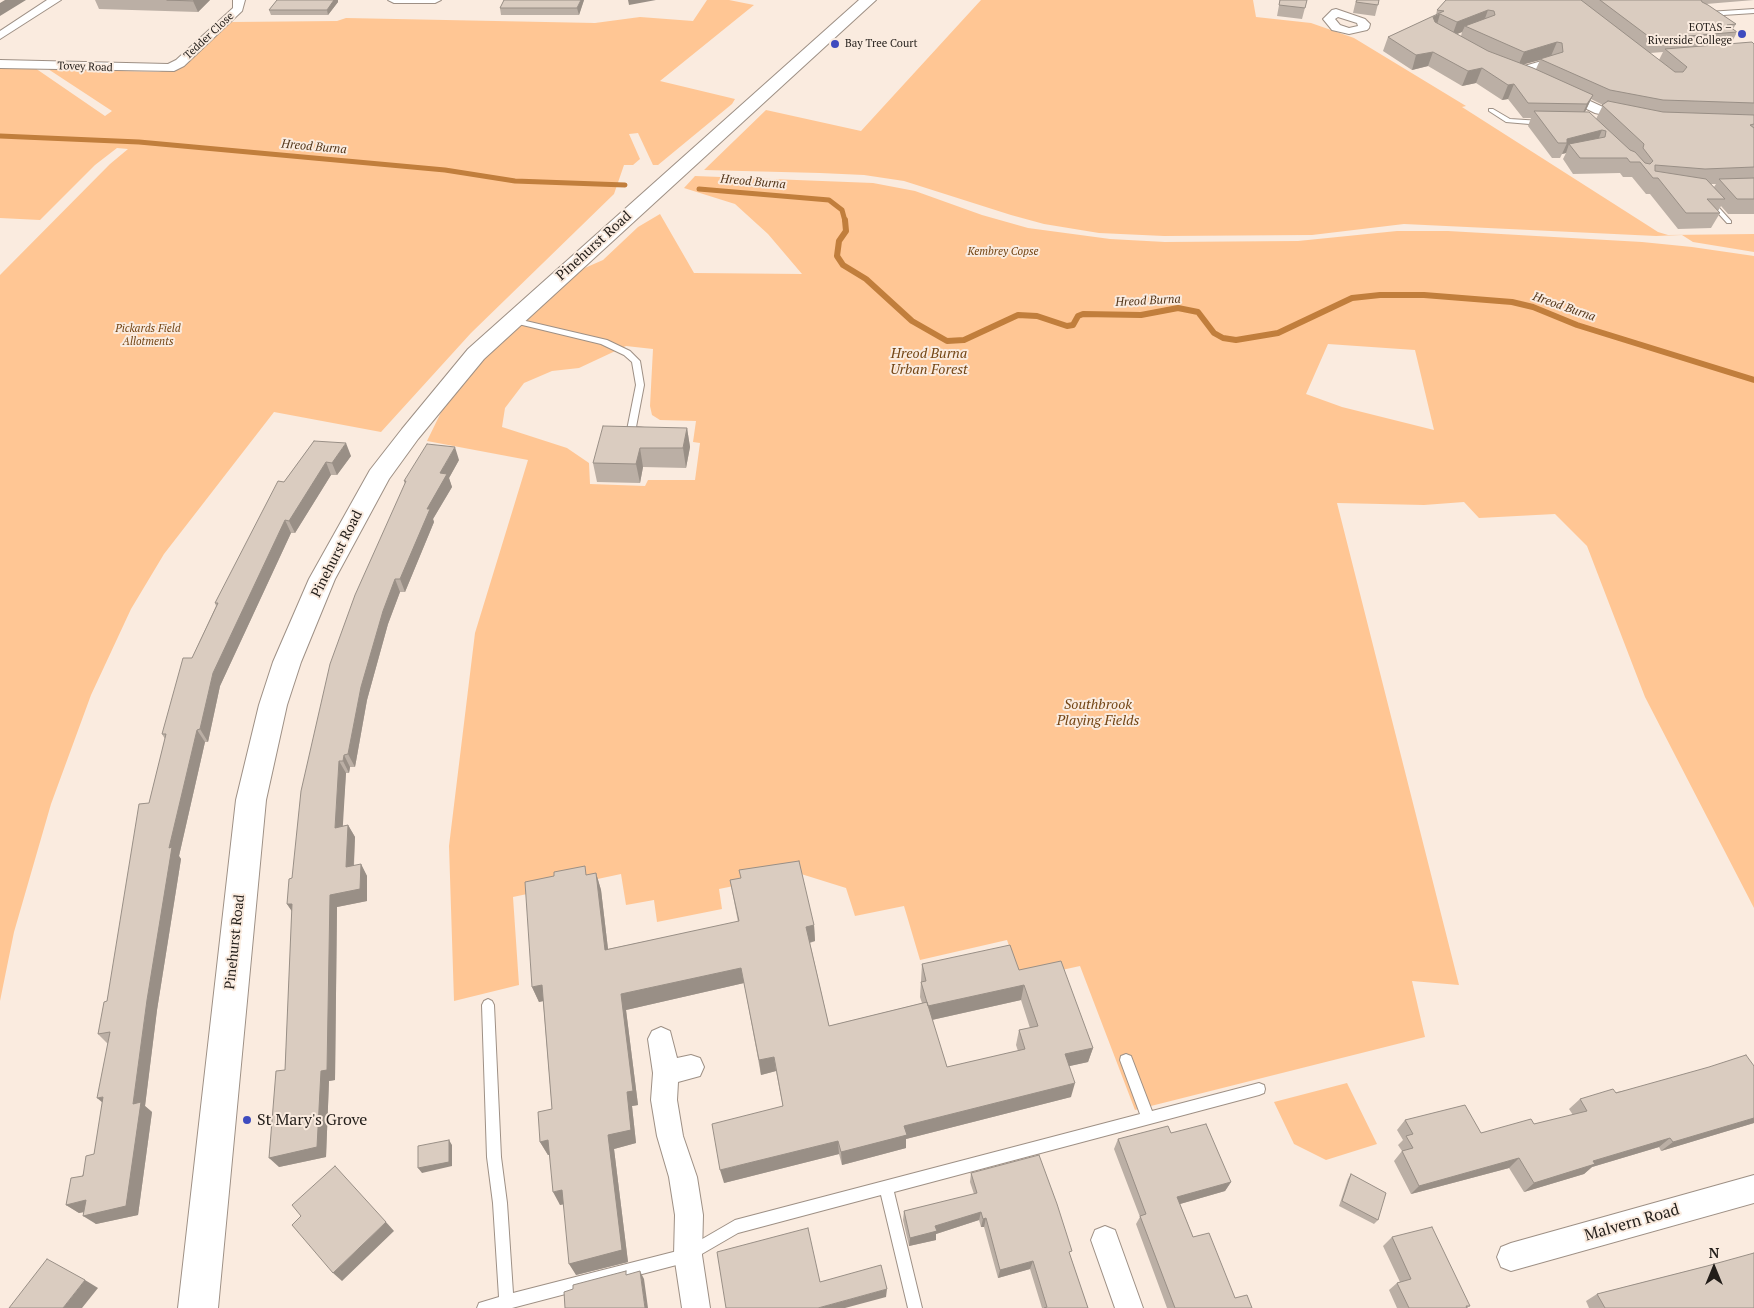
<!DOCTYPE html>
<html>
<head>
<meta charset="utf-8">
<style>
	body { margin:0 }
	#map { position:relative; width:1754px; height:1308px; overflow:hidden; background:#faebdf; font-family:"PT Serif",serif }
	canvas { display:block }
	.north { position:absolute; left:1689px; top:1243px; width:50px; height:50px; -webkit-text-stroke:4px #faebdf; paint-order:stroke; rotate:0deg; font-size:14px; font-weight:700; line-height:20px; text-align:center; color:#221d19 }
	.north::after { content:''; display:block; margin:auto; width:18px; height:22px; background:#221d19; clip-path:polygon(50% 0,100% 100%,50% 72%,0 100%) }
</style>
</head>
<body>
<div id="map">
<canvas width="1754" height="1308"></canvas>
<div class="north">N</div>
</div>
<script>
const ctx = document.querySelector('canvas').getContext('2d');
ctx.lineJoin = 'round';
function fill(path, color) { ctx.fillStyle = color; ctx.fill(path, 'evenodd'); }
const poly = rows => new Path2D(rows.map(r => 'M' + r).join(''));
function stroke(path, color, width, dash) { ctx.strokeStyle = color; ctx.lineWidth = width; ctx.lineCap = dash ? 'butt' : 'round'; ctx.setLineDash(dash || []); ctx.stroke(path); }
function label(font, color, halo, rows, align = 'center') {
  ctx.font = font + ' "PT Serif",serif'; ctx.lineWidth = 4; ctx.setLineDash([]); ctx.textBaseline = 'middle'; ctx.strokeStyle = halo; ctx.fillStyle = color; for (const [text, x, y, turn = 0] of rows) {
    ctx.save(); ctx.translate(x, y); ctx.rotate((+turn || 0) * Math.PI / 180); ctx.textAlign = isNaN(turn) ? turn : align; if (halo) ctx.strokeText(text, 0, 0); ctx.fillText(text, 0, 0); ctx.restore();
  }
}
fill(poly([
	[707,0,729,0,754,5,660,81,735,99,732,104,658,165,653,165,638,133,629,134,640,159,633,165,624,165,614,194,471,333,381,432,274,412,164,554,131,609,91,695,51,804,14,932,0,1001,0,275,110,164,128,149,117,148,95,165,40,220,0,218,0,67,35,68,105,116,112,111,48,69,159,72,166,70,228,23,233,22,337,21,346,18,595,23,640,17,693,21],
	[981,0,1253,0,1256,17,1311,23,1354,38,1466,106,1462,107,1658,232,1668,235,1754,234,1754,252,1693,242,1682,235,1656,236,1404,224,1312,235,1164,236,1099,233,1044,224,1011,215,904,181,864,175,820,173,704,170,766,110,861,131],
	[695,176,873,183,915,191,982,215,1028,228,1110,239,1165,242,1298,241,1397,231,1448,231,1642,242,1692,247,1754,256,1754,908,1645,697,1587,546,1555,514,1479,518,1464,502,1424,505,1337,503,1459,985,1412,981,1425,1037,1135,1110,1080,966,1021,979,1007,940,920,960,904,906,855,916,846,888,798,873,719,889,722,909,657,922,654,900,626,905,621,874,513,897,519,985,454,1001,449,846,475,633,528,460,427,441,448,398,494,348,532,316,571,274,603,260,638,227,660,214,694,273,802,274,768,234,735,204,684,188],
	[1328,344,1415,350,1434,430,1342,407,1306,394],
	[626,346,653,349,650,406,652,415,660,420,696,421,693,442,700,443,695,480,648,480,645,486,590,484,589,463,567,448,502,427,505,408,524,383,552,371,579,368],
	[1347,1083,1377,1144,1326,1160,1294,1144,1274,1102]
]), '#ffc694');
stroke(poly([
	[0,136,139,142,445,170,515,181,625,185],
	[699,189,829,200,842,210,845,221]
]), '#c17e3c', 5);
stroke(poly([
	[845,220,846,231,839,241,837,256,843,265,866,279,912,321,947,341,964,340,1018,315,1037,316,1067,326,1073,325,1078,316,1083,314,1141,315,1178,308,1198,312,1214,333,1223,338,1236,340,1278,333,1352,298,1380,295,1424,295,1512,302,1533,307,1577,325,1754,380]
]), '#c17e3c', 6);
const lane = poly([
	[1754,9,1754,13,1708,16,1705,14,1708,12,1754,9],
	[1489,109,1493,109,1510,119,1541,121,1544,123,1541,125,1506,122,1489,111,1489,109],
	[1708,200,1712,200,1731,221,1731,223,1727,223,1708,202,1708,200],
	[510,318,513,318,607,340,630,351,640,361,644,385,636,427,644,428,644,432,631,433,627,430,636,385,632,362,624,355,601,344,510,322,510,318],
	[488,999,492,1001,494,1005,501,1157,507,1203,513,1293,685,1249,735,1220,1140,1114,1120,1060,1121,1056,1126,1054,1131,1056,1152,1111,1259,1083,1264,1085,1265,1089,1264,1093,1259,1095,894,1192,922,1308,908,1308,881,1195,738,1233,688,1262,512,1308,477,1308,479,1303,499,1297,493,1203,487,1157,482,1005,484,1001,488,999]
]);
const street = poly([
	[47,0,61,0,0,39,0,31,47,0],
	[233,0,245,0,242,11,184,66,174,71,0,68,0,60,168,64,176,60,233,8,233,0],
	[388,0,441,0,435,3,394,3,388,0],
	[1336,9,1365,19,1370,24,1369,28,1367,30,1349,34,1332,30,1323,19,1332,10,1336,9],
	[1338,17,1357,23,1358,26,1349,28,1340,25,1335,19,1338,17],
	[1552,58,1556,59,1556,65,1518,76,1512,72,1514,69,1552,58],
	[1564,89,1603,107,1631,113,1633,116,1627,120,1595,113,1560,96,1558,93,1564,89],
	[661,1027,670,1031,677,1058,691,1055,700,1058,704,1067,700,1076,678,1082,677,1100,683,1136,697,1177,703,1215,702,1255,710,1308,682,1308,674,1255,675,1215,669,1177,657,1136,651,1100,653,1073,648,1039,652,1031,661,1027],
	[1754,1175,1754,1203,1511,1271,1501,1267,1497,1257,1501,1247,1511,1243,1754,1175],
	[1105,1226,1115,1230,1143,1308,1115,1308,1091,1240,1095,1230,1105,1226]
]);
const secondary = poly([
	[859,0,876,0,484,359,418,439,389,479,335,579,301,662,287,705,266,800,218,1308,178,1308,236,800,259,705,273,662,309,579,370,470,402,429,468,349,859,0]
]);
stroke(lane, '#9e9085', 2);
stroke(street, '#9e9085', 2);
stroke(secondary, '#9e9085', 2);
fill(lane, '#fff');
fill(street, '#fff');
fill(secondary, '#fff');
fill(poly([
	[95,0,210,0,198,12,99,9],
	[277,0,338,0,338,2,328,15,271,15,269,10],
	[504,0,584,0,579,15,501,15,500,8],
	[1280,0,1307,0,1302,19,1277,16],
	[1356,0,1379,0,1375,16,1353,13],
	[1446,0,1754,0,1706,4,1736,24,1733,29,1737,32,1731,44,1754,44,1754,214,1728,214,1721,206,1718,211,1720,213,1711,228,1678,229,1650,194,1646,194,1632,177,1623,177,1620,173,1573,174,1563,159,1566,153,1562,154,1560,158,1552,158,1528,126,1531,118,1523,118,1508,99,1502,100,1476,83,1462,86,1428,66,1412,70,1383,51,1388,37,1436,15,1437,10],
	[1462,32,1461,36,1457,34],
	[1663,52,1659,60,1650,53],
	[1540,60,1536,69,1523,64],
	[1591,99,1603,105,1596,119,1585,112],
	[1711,184,1716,184,1714,187],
	[687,428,690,447,686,468,643,467,640,483,597,482,593,463],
	[314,441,351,456,337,475,331,475,295,533,291,533,220,686,208,742,205,742,179,856,181,859,157,1010,145,1106,152,1112,138,1215,96,1224,84,1212,79,1213,66,1205,94,1154,103,1103,108,1044,98,1034,107,1001,149,803,165,739,162,734,192,658,216,606,215,603,284,482],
	[459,460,449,478,452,487,433,519,434,522,405,592,400,592,388,624,367,700,355,767,350,767,349,773,346,773,342,826,348,825,355,837,354,866,361,864,367,876,367,901,337,907,335,1080,329,1081,326,1157,279,1167,285,1070,292,911,287,904,292,878,405,484,404,481],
	[596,873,601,890,608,949,738,922,730,880,814,925,815,941,810,943,829,1026,922,1003,920,997,922,964,1019,970,1093,1048,1088,1062,1069,1066,1071,1097,906,1139,906,1148,842,1165,839,1154,724,1183,783,1107,776,1071,761,1075,744,983,626,1010,638,1105,632,1106,636,1143,614,1149,628,1262,576,1275,564,1204,560,1205,550,1155,548,1155,540,1142,552,1109,543,1001,539,1002,532,987,554,876,588,875],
	[1021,1000,1030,1028,1019,1030,1016,1045,1018,1051,947,1067,932,1020],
	[1754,1066,1754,1123,1661,1151,1659,1147,1592,1167,1584,1174,1524,1192,1509,1168,1411,1194,1394,1161,1402,1151,1398,1145,1403,1140,1397,1130,1405,1120,1481,1133,1534,1124,1573,1115,1569,1109,1580,1099],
	[1171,1133,1231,1182,1225,1191,1180,1204,1193,1237,1235,1298,1252,1308,1167,1308,1136,1224,1140,1217,1114,1149,1118,1139],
	[971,1173,1070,1255,1088,1308,1042,1308,1030,1269,998,1278,984,1227,981,1227,979,1220,936,1234,936,1240,909,1246,903,1220,904,1211,974,1194,970,1182],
	[1351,1174,1378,1220,1374,1224,1339,1206,1348,1179],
	[1392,1237,1470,1306,1467,1308,1397,1308,1389,1290,1397,1283,1400,1282,1383,1246],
	[1707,1266,1754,1308,1589,1308,1586,1301,1597,1294]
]), '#bbafa5');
fill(poly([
	[5,0,26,0,0,16,0,3],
	[194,0,210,0,198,12,193,1],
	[334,0,338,0,338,2,328,15,327,10],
	[581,0,584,0,579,15,577,8],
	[628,0,656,0,629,5],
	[1488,10,1483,24,1465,26,1462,32,1452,36,1457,22],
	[1440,14,1436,28,1433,17],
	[1557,42,1551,56,1540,59,1540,60,1518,66,1524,52],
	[1433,52,1428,66,1412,70,1416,55],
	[1482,68,1476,83,1462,86,1468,71],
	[1514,84,1508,99,1502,100,1508,85],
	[1593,95,1586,110,1580,119,1587,104],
	[1602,130,1596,145,1569,144,1566,153,1562,154,1567,143,1567,139],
	[687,428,690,447,686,468,683,448],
	[346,443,351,456,337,475,332,463],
	[455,447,459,460,449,478,452,487,433,519,434,522,405,592,400,579,440,473],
	[640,448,643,467,640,483,636,464],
	[326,462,331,475,295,533,289,521],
	[285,520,291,533,220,686,208,742,200,729,213,673],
	[395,579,400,592,388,624,367,700,355,767,348,754,361,687,383,611],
	[197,730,205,742,179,856,181,859,157,1010,145,1106,152,1112,138,1215,96,1224,83,1216,133,1104,147,1000,169,848],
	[344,755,350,767,349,773,343,761],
	[339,761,346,773,342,840,335,828],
	[348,825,355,837,353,879,346,867],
	[361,864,367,876,367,901,337,907,335,1080,329,1081,326,1157,279,1167,269,1158,330,895],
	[596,873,601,890,610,966,605,950],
	[287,904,292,904,295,916],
	[814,925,815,941,807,943,806,927],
	[741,968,744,983,626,1010,638,1105,632,1106,636,1143,614,1149,628,1262,576,1275,569,1264,608,1135,627,1092,621,994],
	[542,985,548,1000,539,1002,532,987],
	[1024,985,1021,1000,927,1021,928,1006],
	[1093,1048,1088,1062,1061,1068,1065,1054],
	[774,1057,776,1071,761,1075,759,1060],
	[1075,1083,1071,1097,906,1139,906,1148,842,1165,841,1152,904,1126],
	[103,1097,109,1108,97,1098],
	[1754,1118,1754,1123,1661,1151,1673,1142],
	[1670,1138,1659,1147,1592,1167,1584,1174,1524,1192,1534,1183,1593,1161],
	[449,1140,452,1145,452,1166,422,1173,418,1168],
	[548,1140,555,1154,548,1155,540,1142],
	[838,1141,839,1154,724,1183,720,1170],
	[1519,1158,1509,1168,1411,1194,1419,1186],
	[1231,1182,1225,1191,1173,1206,1177,1197],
	[562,1190,569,1203,560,1205,553,1192],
	[86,1200,98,1209,79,1213,66,1205],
	[981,1212,979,1220,936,1234,936,1240,909,1246,910,1238,935,1226],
	[986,1218,984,1227,981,1227,983,1219],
	[386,1222,394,1231,342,1281,333,1273],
	[1033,1261,1030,1269,998,1278,1000,1270],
	[640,1271,644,1279,648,1308,645,1308],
	[85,1280,98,1288,82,1308,63,1308],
	[887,1289,886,1297,845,1308,818,1308]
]), '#998f86');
const building = poly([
	[167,0,194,0,193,1,167,0],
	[277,0,334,0,327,10,269,10,277,0],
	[504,0,581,0,577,8,500,8,504,0],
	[1280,0,1307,0,1305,8,1279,5,1280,0],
	[1357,0,1379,0,1378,5,1356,2,1357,0],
	[1446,0,1581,0,1675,72,1683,72,1687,67,1665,49,1752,42,1754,44,1754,103,1663,100,1610,90,1540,59,1563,52,1562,43,1557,42,1524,52,1465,26,1495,15,1494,11,1488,10,1457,22,1440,14,1433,17,1435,22,1488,51,1533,68,1593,95,1587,104,1528,103,1514,84,1508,85,1482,68,1468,71,1433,52,1416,55,1388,37,1444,11,1437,10,1446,0],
	[1600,0,1701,0,1702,2,1708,5,1736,24,1727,25,1737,32,1652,39,1600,0],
	[1608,101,1663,112,1754,115,1754,124,1750,125,1754,128,1754,167,1705,169,1655,165,1655,171,1706,179,1725,199,1707,199,1720,213,1686,213,1658,178,1653,178,1640,162,1630,162,1627,158,1580,158,1569,144,1605,137,1606,131,1602,130,1567,139,1567,143,1558,143,1534,111,1589,112,1630,150,1635,152,1645,163,1650,164,1653,161,1643,148,1644,144,1602,105,1608,101],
	[1754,178,1754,199,1737,199,1719,179,1754,178],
	[603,426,687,428,683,448,640,448,636,464,593,463,603,426],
	[314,441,346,443,332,463,326,462,289,521,285,520,213,673,200,729,197,730,169,848,172,847,147,1000,133,1104,141,1102,126,1206,83,1216,86,1200,66,1205,71,1178,83,1176,86,1156,94,1154,103,1097,97,1098,110,1032,98,1034,104,1002,107,1001,139,804,149,803,166,734,162,734,183,658,192,658,218,603,215,603,278,481,284,482,314,441],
	[427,444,455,447,440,473,447,474,427,509,430,509,400,579,395,579,383,611,361,687,348,754,344,755,343,761,339,761,335,828,348,825,346,867,361,864,360,889,330,895,327,1070,321,1071,317,1147,269,1158,276,1071,285,1070,292,904,287,904,289,879,292,878,301,791,330,664,355,595,406,481,404,481,427,444],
	[799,861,814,925,806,927,829,1026,927,1002,947,1067,1025,1049,1019,1030,1038,1026,1024,985,928,1006,921,982,926,981,922,964,1010,945,1019,970,1061,961,1093,1048,1065,1054,1075,1083,904,1126,907,1135,841,1152,838,1141,720,1170,712,1124,783,1106,774,1057,759,1060,741,968,621,994,633,1091,627,1092,631,1130,608,1135,622,1250,569,1264,562,1190,553,1192,548,1140,540,1142,538,1112,552,1109,542,985,532,987,525,882,554,876,554,872,585,866,586,875,596,873,605,950,739,921,730,880,741,878,739,870,799,861],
	[1746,1055,1754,1066,1754,1118,1673,1142,1670,1138,1593,1161,1595,1164,1534,1183,1519,1158,1419,1186,1402,1151,1413,1148,1406,1136,1413,1134,1405,1120,1465,1105,1481,1133,1531,1119,1534,1124,1587,1111,1580,1099,1613,1089,1616,1093,1709,1067,1746,1055],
	[1206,1124,1231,1182,1177,1197,1193,1237,1209,1233,1235,1298,1247,1295,1252,1308,1175,1308,1140,1216,1146,1214,1118,1139,1168,1126,1171,1133,1206,1124],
	[449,1140,449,1162,418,1168,418,1146,449,1140],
	[1039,1155,1057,1204,1072,1251,1069,1252,1088,1308,1044,1308,1047,1307,1033,1261,1000,1270,986,1218,983,1219,981,1212,935,1226,937,1231,910,1238,904,1211,977,1193,971,1173,1039,1155],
	[335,1166,386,1222,333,1273,292,1225,301,1216,292,1205,335,1166],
	[1351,1174,1386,1193,1378,1220,1342,1201,1351,1174],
	[1432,1227,1470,1306,1466,1306,1467,1308,1409,1308,1397,1283,1411,1279,1392,1237,1432,1227],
	[808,1228,820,1282,881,1265,887,1289,818,1308,726,1308,717,1252,808,1228],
	[1754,1253,1754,1308,1605,1308,1597,1294,1707,1266,1754,1253],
	[47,1259,85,1280,63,1308,9,1308,47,1259],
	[626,1271,626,1275,640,1271,645,1308,565,1308,564,1292,573,1289,573,1285,626,1271]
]);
fill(building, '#daccc0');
stroke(building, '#998f86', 1);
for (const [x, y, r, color] of [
	[1742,34,5,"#3e4bbf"],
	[835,44,5,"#3e4bbf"],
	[247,1120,5,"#3e4bbf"]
]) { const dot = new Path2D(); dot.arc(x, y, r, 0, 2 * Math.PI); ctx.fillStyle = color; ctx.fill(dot); stroke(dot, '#faebdf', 2); }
label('11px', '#221d19', '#faebdf', [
	["EOTAS –",1732,28],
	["Riverside College",1732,41],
	["Bay Tree Court",845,44,"left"]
], 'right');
label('11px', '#221d19', '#faebdf', [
	["Tedder Close",209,36,-43],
	["Tovey Road",85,67,2]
]);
label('italic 11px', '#734514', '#faebdf', [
	["Kembrey Copse",1003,252],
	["Pickards Field",148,329],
	["Allotments",148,342]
]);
label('italic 12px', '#513418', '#faebdf', [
	["Hreod Burna",314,147,5],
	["Hreod Burna",753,182,5],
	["Hreod Burna",1148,301,-3],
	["Hreod Burna",1564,307,19]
]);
label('14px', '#221d19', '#faebdf', [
	["Pinehurst Road",594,246,-42],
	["Pinehurst Road",337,554,-63],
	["Pinehurst Road",235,942,-84]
]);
label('italic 14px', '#734514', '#faebdf', [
	["Hreod Burna",929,354],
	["Urban Forest",929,370],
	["Southbrook",1098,705],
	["Playing Fields",1098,721]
]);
label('16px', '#221d19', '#faebdf', [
	["St Mary's Grove",257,1120]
], 'left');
label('16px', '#221d19', '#faebdf', [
	["Malvern Road",1632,1223,-16]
]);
</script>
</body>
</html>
